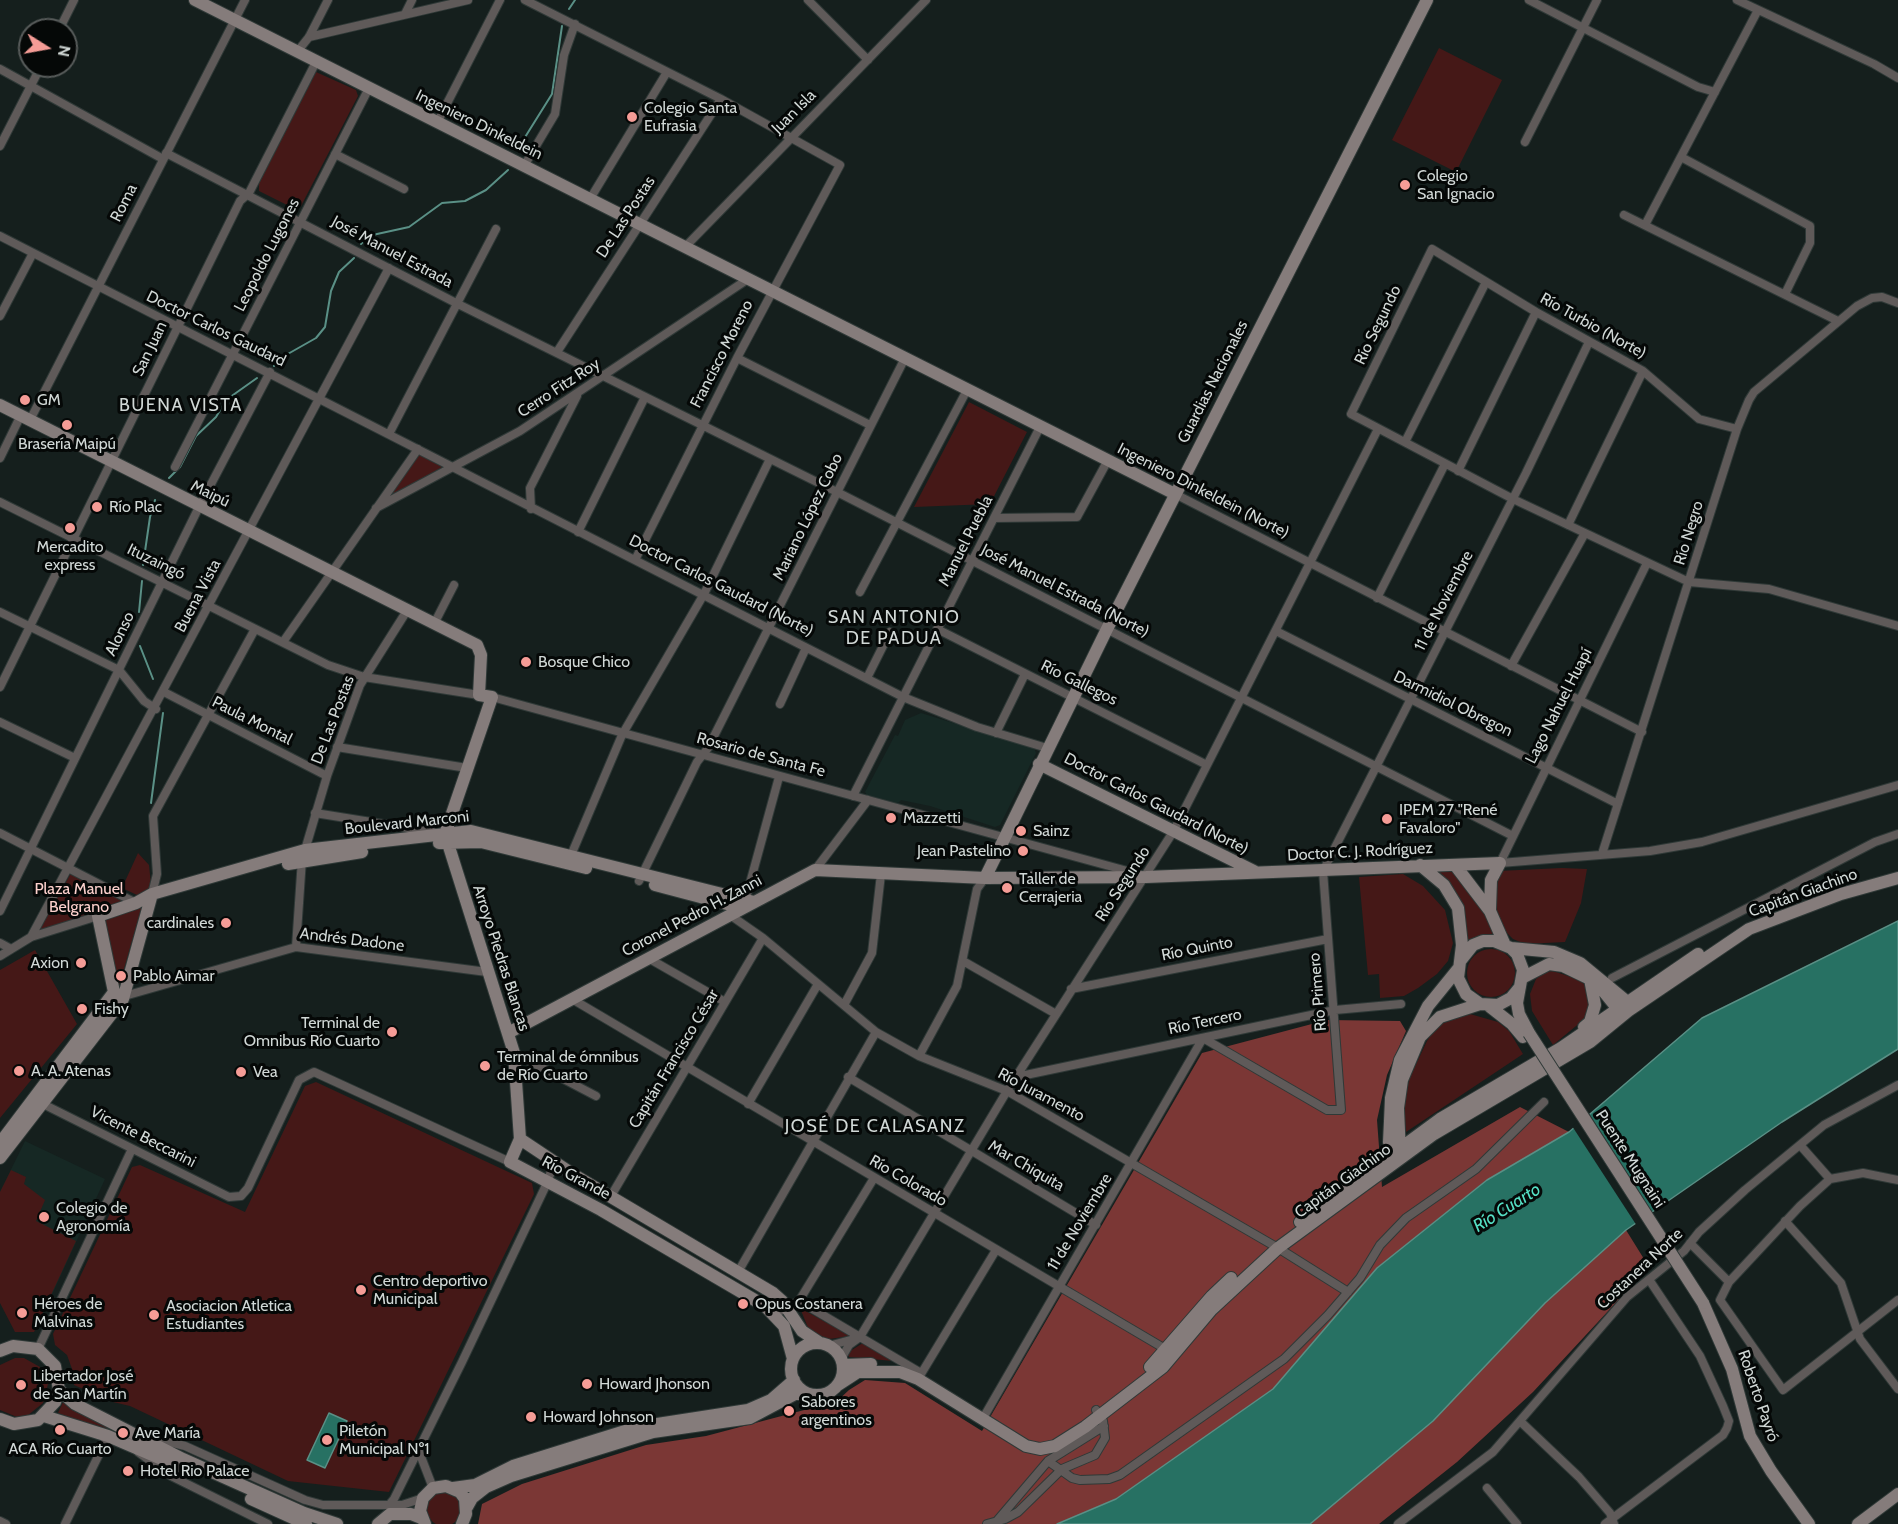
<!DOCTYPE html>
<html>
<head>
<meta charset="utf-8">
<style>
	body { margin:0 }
	#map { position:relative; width:1898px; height:1524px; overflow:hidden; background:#151f1d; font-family:Cabin,sans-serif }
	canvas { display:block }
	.north { position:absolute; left:18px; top:18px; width:60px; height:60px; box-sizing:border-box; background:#050807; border:2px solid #575b5a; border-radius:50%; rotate:101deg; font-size:16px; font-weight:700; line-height:24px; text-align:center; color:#d1d8d6 }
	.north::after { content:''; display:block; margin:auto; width:21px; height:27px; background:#f59c96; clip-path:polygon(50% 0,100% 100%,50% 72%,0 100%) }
</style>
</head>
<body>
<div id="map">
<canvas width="1898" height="1524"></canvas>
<div class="north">N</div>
</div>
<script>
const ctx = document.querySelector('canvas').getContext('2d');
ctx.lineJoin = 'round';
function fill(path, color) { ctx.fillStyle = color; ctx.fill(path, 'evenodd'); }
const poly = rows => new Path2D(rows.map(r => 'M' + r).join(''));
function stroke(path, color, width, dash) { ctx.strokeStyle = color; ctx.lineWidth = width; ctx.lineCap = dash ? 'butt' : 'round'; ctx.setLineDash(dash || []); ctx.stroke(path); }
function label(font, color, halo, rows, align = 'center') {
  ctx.font = font + ' Cabin,sans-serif'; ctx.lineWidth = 6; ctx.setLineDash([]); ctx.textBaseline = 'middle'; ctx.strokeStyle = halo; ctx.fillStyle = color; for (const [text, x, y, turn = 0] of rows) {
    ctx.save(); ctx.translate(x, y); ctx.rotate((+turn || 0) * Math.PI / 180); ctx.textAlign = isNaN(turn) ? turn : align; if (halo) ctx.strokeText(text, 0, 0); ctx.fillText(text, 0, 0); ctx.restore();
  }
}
fill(poly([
	[921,713,1034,748,1036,753,1000,825,995,827,930,806,901,800,898,803,867,795,865,792,895,735,898,736,905,720],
	[25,1141,105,1179,40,1321,0,1192]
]), '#162824');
fill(poly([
	[1439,48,1502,80,1456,172,1392,140],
	[316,72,356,90,358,96,301,206,293,208,259,191,259,183],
	[969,402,1027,432,990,504,914,507],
	[419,454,444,466,386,500],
	[138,853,149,865,152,894,137,895,122,888],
	[1562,868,1587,869,1581,903,1565,942,1525,944,1513,939,1505,931,1493,903,1498,871],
	[1432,869,1452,869,1487,917,1494,933,1467,943,1462,909],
	[71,873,128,902,39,931],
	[1403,874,1423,886,1445,910,1453,943,1448,961,1437,974,1418,988,1404,996,1380,998,1379,974,1368,975,1359,877],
	[142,907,119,986,105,920],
	'1467 973a24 24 0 1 1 48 0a24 24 0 1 1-48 0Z',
	[35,950,77,1024,0,1118,0,970],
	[1553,971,1580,980,1586,986,1591,1009,1587,1017,1553,1045,1532,1011,1530,994,1536,979,1544,972],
	[1470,1014,1498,1022,1509,1031,1523,1054,1403,1134,1403,1111,1409,1079,1427,1041,1437,1025],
	[316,1082,532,1183,534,1194,389,1492,288,1481,130,1406,113,1402,74,1385,72,1369,67,1355,55,1345,53,1334,132,1167,140,1165,245,1212,305,1086],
	[11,1170,26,1177,24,1184,45,1200,36,1221,76,1241,34,1332,15,1332,0,1303,0,1192],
	[800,1308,851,1336,829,1339,818,1335,809,1330],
	[863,1343,893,1361,849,1357,847,1353],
	[15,1358,24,1358,40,1367,48,1384,43,1403,27,1416,17,1417,0,1410,0,1365],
	[63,1402,148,1448,58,1413],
	'427 1509a17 17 0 1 1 34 0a17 17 0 1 1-34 0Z'
]), '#451817');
fill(poly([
	[1327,1020,1400,1021,1406,1031,1387,1075,1377,1120,1382,1187,1520,1107,1569,1132,1487,1180,1377,1268,1273,1389,1116,1499,1057,1524,478,1524,482,1504,522,1484,646,1445,706,1436,808,1409,821,1408,835,1403,849,1390,865,1380,905,1383,982,1431,1202,1053],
	[1626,1230,1649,1267,1533,1392,1457,1462,1379,1524,1310,1524,1433,1421,1545,1303]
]), '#7b3735');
const water = poly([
	[1898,921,1898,1049,1782,1122,1626,1230,1545,1303,1433,1421,1310,1524,1057,1524,1116,1499,1273,1389,1377,1268,1487,1180,1569,1132,1702,1018,1898,921],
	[329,1413,347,1421,325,1468,307,1460,329,1413]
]);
fill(water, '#277163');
stroke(water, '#5a9086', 1.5);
fill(poly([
	[1588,1112,1654,1215,1637,1226,1572,1126]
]), '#151f1d');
stroke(poly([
	[569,9,575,0],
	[517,150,552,94,562,26],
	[361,244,368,236,409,227,442,203,465,201,486,190,508,170],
	[274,366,286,355,316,338,325,327,331,291,339,272,354,258],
	[169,478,180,467,196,436,216,417,226,400,257,378],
	[143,565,150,517,155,500],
	[139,612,142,581],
	[140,646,153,679],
	[151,803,163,713]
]), '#5a9086', 2);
const street = poly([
	[525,0,721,99,840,165,737,358,635,560],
	[808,0,868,60],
	[1529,0,1698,87,1715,92],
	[1737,0,1874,64,1898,78],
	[405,14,412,0],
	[59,30,74,0],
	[309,37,468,0],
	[297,52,309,37,328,0],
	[0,69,163,159],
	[437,123,500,0],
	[1525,142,1597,0],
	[0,146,41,66],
	[166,153,458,304,837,492,1511,835],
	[335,154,404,189],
	[1681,157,1810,226,1810,243,1785,294],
	[524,166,555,114,564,55,575,24],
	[590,199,667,72],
	[1624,215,1838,321],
	[1645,225,1758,10],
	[0,236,903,697,977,727,1047,748],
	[685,247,926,0],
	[0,316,33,253],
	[557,352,721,99],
	[737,358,870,425],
	[30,420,245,0],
	[1737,429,1699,419,1643,371,1536,312,1432,249,1351,414,1513,499,1689,582,1769,589,1898,626],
	[389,434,496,229],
	[1405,442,1486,282],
	[0,458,21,415],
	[175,467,369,88],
	[1458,471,1536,312],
	[1175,494,1642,732],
	[0,502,328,665,364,677,479,695],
	[376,508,520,431,748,279],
	[531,509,530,488,577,396],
	[994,518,1077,517,1108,460],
	[1568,525,1643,371],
	[578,532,645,397],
	[1647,563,1500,863,1650,851,1702,842,1898,785],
	[860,592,967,390],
	[1377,598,1445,464],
	[0,612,119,670,144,701,156,709],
	[435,622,454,585],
	[937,629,1207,765],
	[1276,631,1618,804],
	[283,642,418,449],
	[1511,666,1585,533],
	[867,678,890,632],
	[0,687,240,201,249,193,316,62],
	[164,692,327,776],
	[492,697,1142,875],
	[780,704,806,648],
	[0,722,75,758],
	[996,733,1025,674],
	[337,747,467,768],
	[853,796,1040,427],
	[315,813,433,832],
	[0,833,136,903],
	[305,850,327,776,360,685,408,609],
	[1602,854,1737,429,1749,400,1754,392,1857,306,1872,298,1882,297,1898,303],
	[569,860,622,735,704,594,770,459],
	[815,870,868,800],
	[639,881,697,762,708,748,905,358],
	[152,894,157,874,153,816,255,629],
	[744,905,779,777],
	[0,911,199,507,270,372],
	[730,915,763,938,876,1032,919,1056,1007,1091,1278,1248,1348,1292],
	[31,937,389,268],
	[0,943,11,949],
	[296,947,302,859],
	[0,956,31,937,98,916],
	[648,958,725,1002],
	[963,961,1056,1014],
	[1612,978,1875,842,1898,834],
	[1071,989,1328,939],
	[121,997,296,947,487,972],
	[572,999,1167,1350],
	[844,1005,872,953,881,874],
	[1203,1038,1327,1110,1341,1110,1323,871,1526,473,1589,342],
	[514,1053,596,1096],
	[919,1056,957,986,977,889,985,878],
	[848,1077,1096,1225],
	[1016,1077,1335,1010,1401,1004],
	[39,1102,229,1197,241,1196,248,1188,299,1080,314,1072,510,1162],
	[748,1104,818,984],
	[1800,1145,1830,1179],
	[1898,1180,1863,1173,1830,1179,1800,1206,1729,1282,1720,1300,1783,1390,1898,1300],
	[611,1196,763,938],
	[1785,1221,1841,1283,1860,1339,1898,1389],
	[1690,1243,1729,1282],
	[738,1272,876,1032],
	[799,1301,921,1373],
	[775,1314,799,1301,874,1178],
	[828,1346,854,1339],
	[38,1349,132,1149],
	[841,1359,849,1345,860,1337,1007,1091,1173,832,1378,429],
	[918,1379,996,1250],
	[982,1420,1203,1038],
	[1521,1422,1579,1477,1610,1513,1614,1524],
	[145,1436,185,1446,305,1500,323,1505,402,1505,423,1498],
	[418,1449,433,1488],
	[138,1452,171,1476,268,1524],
	[1048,1461,1072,1478,1080,1480,1109,1479,1120,1475,1284,1359,1328,1315,1360,1278,1380,1245,1406,1218,1476,1169,1544,1102],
	[1487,1488,1517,1524],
	[389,1505,394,1499,462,1362,548,1181,551,1171,548,1157],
	[0,1521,6,1524],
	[996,1522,1048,1461,1104,1426],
	[65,1524,108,1436],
	[987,1524,1005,1519,1018,1512,1062,1469,1095,1455,1105,1438,1103,1421,1096,1410],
	[1398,1524,1493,1452,1627,1297,1684,1251,1699,1232,1745,1190,1824,1125,1898,1085],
	[1605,1524,1723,1435,1727,1428,1729,1421,1723,1406,1700,1356,1650,1281]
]);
const secondary = poly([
	[195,0,1175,494],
	[0,405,477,645,481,655,479,695,492,697,445,834,514,1053,520,1139,510,1162,601,1210,765,1306,784,1326,793,1359],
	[1039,764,1254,871],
	[439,843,481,842,586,868],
	[288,864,362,852],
	[1420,865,1444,885,1458,908,1462,945,1458,978,1466,994,1480,1004,1498,1005,1511,998,1520,987],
	[1455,865,1490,911,1504,943],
	[985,878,1107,629,1427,0],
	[655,885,742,908],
	[1490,910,1491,880,1500,863],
	[1511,948,1554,952,1580,963,1626,1001,1628,1011,1617,1008,1600,987,1590,979,1563,966,1549,964,1522,978],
	[1461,960,1473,945,1483,941,1494,941,1511,948,1517,954,1523,970,1517,1003,1519,1014,1529,1033],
	[1489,1006,1512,1024,1523,1037],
	[1584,1027,1590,1022,1595,1005,1590,979],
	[508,1033,815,870,985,878,1146,877,1500,863],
	[520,1139,574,1175,773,1293,782,1301,802,1331,820,1343],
	[0,1143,114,992,98,916,136,903,152,894,305,850,471,831,754,902],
	[1400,1154,1398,1108,1402,1080,1420,1037,1440,1017,1480,1004],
	[0,1158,123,999,152,894],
	[1397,1159,1393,1155,1389,1142,1390,1121,1391,1098,1400,1060,1428,1006,1458,969],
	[1300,1222,1440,1119,1561,1048,1698,954],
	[1703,1303,1732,1369,1750,1436,1771,1471,1809,1524],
	'791 1369a26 26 0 1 1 52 0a26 26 0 1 1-52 0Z',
	[0,1351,13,1346,38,1349,55,1366,59,1390,55,1402,38,1420,14,1424,0,1419],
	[843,1365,871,1364],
	[1150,1367,1212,1296,1231,1278],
	[838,1385,858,1372,900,1372,918,1379,1026,1446,1040,1449,1055,1446,1085,1427,1163,1367,1212,1309,1278,1248,1434,1134,1590,1042,1628,1011,1749,929,1841,894,1898,878],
	[59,1390,75,1404,183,1459,304,1513,337,1524],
	[44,1416,108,1436,192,1472],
	[453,1488,475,1485,513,1466,638,1427,748,1410,771,1400,794,1380],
	[251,1499,306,1524],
	[467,1507,472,1498,486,1487,511,1476,653,1432,750,1418,795,1394,809,1394],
	[378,1524,390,1514,411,1514,421,1518],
	[425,1524,420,1511,423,1498,433,1488,446,1486,460,1492,465,1499,466,1514,462,1524],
	[1858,1524,1898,1494]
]);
stroke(street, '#2f3937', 10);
stroke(secondary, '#2f3937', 14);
stroke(street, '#5f5a59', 8);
stroke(secondary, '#857c7b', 12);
const secondaryBridge = poly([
	[1529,1033,1703,1303]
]);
stroke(secondaryBridge, '#2f3937', 14, []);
stroke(secondaryBridge, '#857c7b', 12);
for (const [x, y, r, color] of [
	[632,117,6,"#f59c96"],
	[1405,185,6,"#f59c96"],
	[25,400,6,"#f59c96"],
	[67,425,6,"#f59c96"],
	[97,507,6,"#f59c96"],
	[70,528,6,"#f59c96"],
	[526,662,6,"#f59c96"],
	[891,818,6,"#f59c96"],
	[1387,819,6,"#f59c96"],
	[1021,831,6,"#f59c96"],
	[1023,851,6,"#f59c96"],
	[1007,888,6,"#f59c96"],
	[226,923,6,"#f59c96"],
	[81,963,6,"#f59c96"],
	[121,976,6,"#f59c96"],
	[82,1009,6,"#f59c96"],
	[392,1032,6,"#f59c96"],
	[485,1066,6,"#f59c96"],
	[19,1071,6,"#f59c96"],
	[241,1072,6,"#f59c96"],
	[44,1217,6,"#f59c96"],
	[361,1290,6,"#f59c96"],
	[743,1304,6,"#f59c96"],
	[22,1313,6,"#f59c96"],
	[154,1315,6,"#f59c96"],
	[587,1384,6,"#f59c96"],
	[21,1385,6,"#f59c96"],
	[789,1411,6,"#f59c96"],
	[531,1417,6,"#f59c96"],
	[60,1430,6,"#f59c96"],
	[123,1433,6,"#f59c96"],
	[327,1440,6,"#f59c96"],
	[128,1471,6,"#f59c96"]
]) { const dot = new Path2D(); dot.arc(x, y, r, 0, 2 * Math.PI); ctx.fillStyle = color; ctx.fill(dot); stroke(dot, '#050807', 2); }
label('16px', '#d1d8d6', '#050807', [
	["Colegio Santa",644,108],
	["Eufrasia",644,126],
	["Colegio",1417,176],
	["San Ignacio",1417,194],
	["GM",37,400],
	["Brasería Maipú",67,444,"center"],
	["Río Plac",109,507],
	["Mercadito",70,547,"center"],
	["express",70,565,"center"],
	["Bosque Chico",538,662],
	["IPEM 27 \"René",1399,810],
	["Favaloro\"",1399,828],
	["Mazzetti",903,818],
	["Sainz",1033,831],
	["Jean Pastelino",1011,851,"right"],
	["Taller de",1019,879],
	["Cerrajeria",1019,897],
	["cardinales",214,923,"right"],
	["Axion",69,963,"right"],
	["Pablo Aimar",133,976],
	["Fishy",94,1009],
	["Terminal de",380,1023,"right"],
	["Omnibus Río Cuarto",380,1041,"right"],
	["Terminal de ómnibus",497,1057],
	["de Río Cuarto",497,1075],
	["A. A. Atenas",31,1071],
	["Vea",253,1072],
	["Colegio de",56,1208],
	["Agronomía",56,1226],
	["Centro deportivo",373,1281],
	["Municipal",373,1299],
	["Héroes de",34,1304],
	["Malvinas",34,1322],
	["Opus Costanera",755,1304],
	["Asociacion Atletica",166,1306],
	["Estudiantes",166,1324],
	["Libertador José",33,1376],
	["de San Martín",33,1394],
	["Howard Jhonson",599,1384],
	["Sabores",801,1402],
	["argentinos",801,1420],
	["Howard Johnson",543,1417],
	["Piletón",339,1431],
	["Municipal Nº1",339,1449],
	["Ave María",135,1433],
	["ACA Río Cuarto",60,1449,"center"],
	["Hotel Rio Palace",140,1471]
], 'left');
label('16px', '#d1d8d6', '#050807', [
	["Juan Isla",794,112,-45],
	["Ingeniero Dinkeldein",479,125,26],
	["Roma",124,203,-63],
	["De Las Postas",626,217,-57],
	["José Manuel Estrada",392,252,28],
	["Leopoldo Lugones",267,255,-63],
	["Río Segundo",1378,325,-64],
	["Río Turbio (Norte)",1593,326,29],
	["Doctor Carlos Gaudard",216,329,26],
	["San Juan",150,349,-64],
	["Francisco Moreno",722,354,-63],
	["Guardias Nacionales",1213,382,-63],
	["Cerro Fitz Roy",559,388,-33],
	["Ingeniero Dinkeldein (Norte)",1203,491,27],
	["Maipú",210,494,26],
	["Mariano López Cobo",808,517,-64],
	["Río Negro",1689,533,-73],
	["Manuel Puebla",966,541,-63],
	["Ituzaingó",156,562,26],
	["Doctor Carlos Gaudard (Norte)",721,586,27],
	["José Manuel Estrada (Norte)",1065,591,27],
	["Buena Vista",198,596,-62],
	["11 de Noviembre",1444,601,-63],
	["Alonso",120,634,-64],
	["Río Gallegos",1079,683,26],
	["Darmidiol Obregon",1453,704,26],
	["Lago Nahuel Huapí",1559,706,-63],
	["De Las Postas",333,720,-69],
	["Paula Montal",252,721,27],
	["Rosario de Santa Fe",761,755,15],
	["Doctor Carlos Gaudard (Norte)",1156,804,27],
	["Boulevard Marconi",407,823,-6],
	["Doctor C. J. Rodríguez",1360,852,-3],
	["Río Segundo",1123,884,-57],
	["Capitán Giachino",1803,893,-20],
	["Coronel Pedro H. Zanni",692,916,-28],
	["Andrés Dadone",352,940,7],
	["Río Quinto",1197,949,-11],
	["Arroyo Piedras Blancas",501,958,72],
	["Río Primero",1318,992,-95],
	["Río Tercero",1205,1022,-12],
	["Capitán Francisco César",674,1059,-59],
	["Río Juramento",1041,1095,28],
	["Vicente Beccarini",143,1137,27],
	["Puente Mugnaini",1630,1159,57],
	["Mar Chiquita",1026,1166,30],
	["Río Grande",576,1178,28],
	["Río Colorado",908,1181,30],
	["Capitán Giachino",1343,1181,-36],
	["11 de Noviembre",1080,1222,-59],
	["Costanera Norte",1640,1269,-43],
	["Roberto Payró",1758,1396,71]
]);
label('16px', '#fdd1cd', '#050807', [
	["Plaza Manuel",79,889],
	["Belgrano",79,907]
]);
ctx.letterSpacing = '1.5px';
label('18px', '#d1d8d6', '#050807', [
	["BUENA VISTA",181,406],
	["SAN ANTONIO",894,618],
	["DE PADUA",894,639],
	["JOSÉ DE CALASANZ",875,1127]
]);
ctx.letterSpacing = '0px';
label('italic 18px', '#55dfc4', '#050807', [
	["Río Cuarto",1507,1208,-32]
]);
</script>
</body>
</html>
